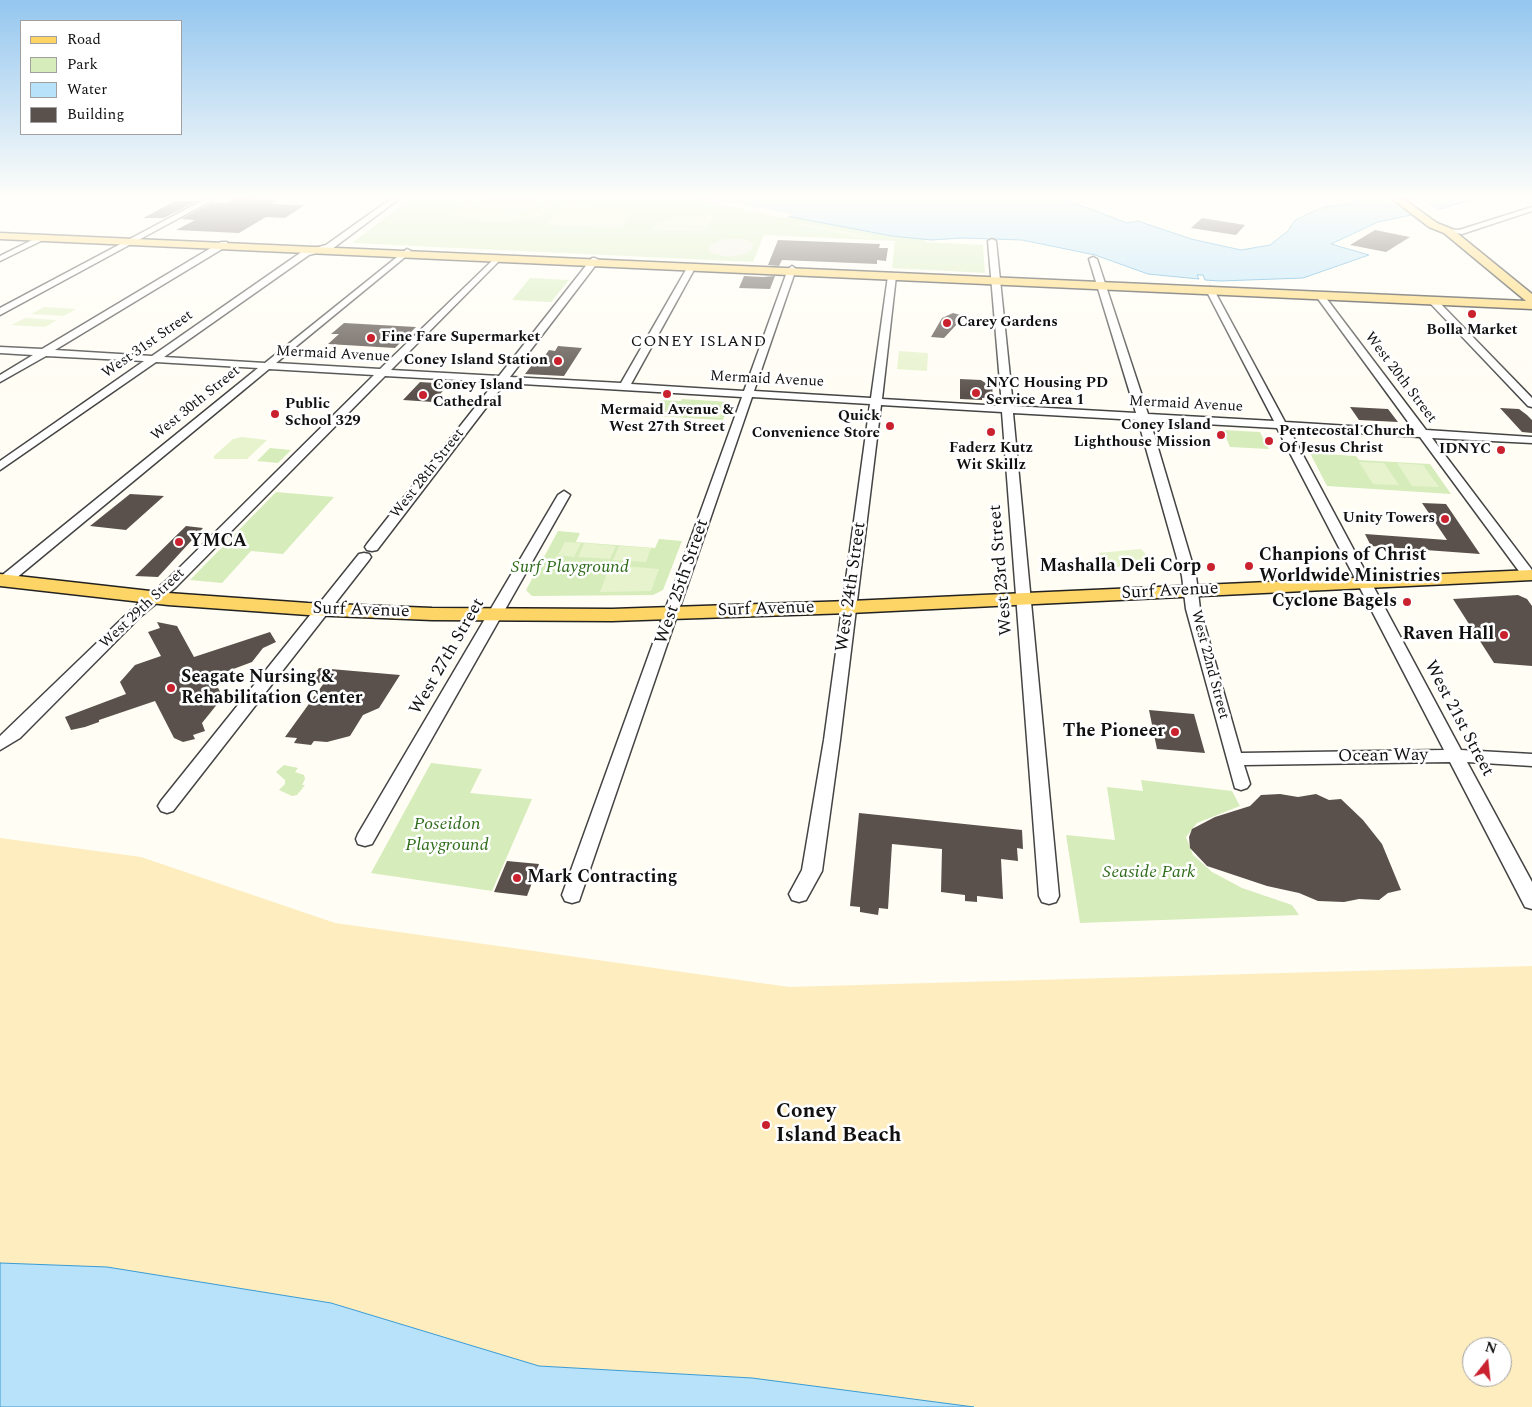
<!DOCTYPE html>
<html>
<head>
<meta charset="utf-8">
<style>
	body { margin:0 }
	#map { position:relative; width:1532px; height:1407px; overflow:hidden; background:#fffdf4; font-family:Spectral,serif }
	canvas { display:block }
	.legend { position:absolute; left:20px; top:20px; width:162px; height:115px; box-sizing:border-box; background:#fff; border:1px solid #a0a0a0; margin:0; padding:6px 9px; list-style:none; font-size:15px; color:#111 }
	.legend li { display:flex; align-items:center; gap:10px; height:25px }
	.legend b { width:25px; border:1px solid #a0a0a0 }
	.north { position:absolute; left:1462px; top:1337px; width:50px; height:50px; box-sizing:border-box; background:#fff; border:1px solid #a0a0a0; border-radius:50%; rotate:16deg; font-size:14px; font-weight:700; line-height:20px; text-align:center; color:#111 }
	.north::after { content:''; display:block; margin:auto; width:18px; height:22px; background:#c9212e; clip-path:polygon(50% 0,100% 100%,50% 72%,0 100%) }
</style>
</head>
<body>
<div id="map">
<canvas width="1532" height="1407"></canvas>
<ul class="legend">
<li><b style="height:6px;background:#fdd466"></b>Road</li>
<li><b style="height:14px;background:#d6ecbb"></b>Park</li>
<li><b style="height:14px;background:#b7e2f9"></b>Water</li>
<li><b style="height:14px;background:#5a514c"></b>Building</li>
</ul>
<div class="north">N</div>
</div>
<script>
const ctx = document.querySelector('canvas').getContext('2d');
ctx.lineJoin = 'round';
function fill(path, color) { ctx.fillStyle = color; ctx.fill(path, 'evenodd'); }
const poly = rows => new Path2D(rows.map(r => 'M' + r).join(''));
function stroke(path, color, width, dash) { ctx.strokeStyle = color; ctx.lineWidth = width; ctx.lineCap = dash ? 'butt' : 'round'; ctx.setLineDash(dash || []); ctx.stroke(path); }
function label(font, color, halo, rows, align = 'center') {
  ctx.font = font + ' Spectral,serif'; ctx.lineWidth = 5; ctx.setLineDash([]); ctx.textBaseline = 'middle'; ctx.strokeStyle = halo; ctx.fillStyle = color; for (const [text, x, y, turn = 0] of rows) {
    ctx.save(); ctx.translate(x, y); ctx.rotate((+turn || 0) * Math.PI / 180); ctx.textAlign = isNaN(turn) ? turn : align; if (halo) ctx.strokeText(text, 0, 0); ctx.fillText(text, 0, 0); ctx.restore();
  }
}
fill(poly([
	[411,198,691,198,974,238,925,239,925,242,983,245,985,273,892,268,895,241,764,235,753,262,352,243],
	[530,278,569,280,551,302,512,300],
	[682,399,730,402,723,420,636,415,640,407,649,407,651,404,659,404,661,400,681,401],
	[1223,430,1260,432,1269,449,1230,447],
	[270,448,291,450,278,463,257,461],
	[1310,453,1356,456,1359,460,1430,464,1451,494,1327,486],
	[276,492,334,497,283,554,251,551,222,583,190,580],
	[558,531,580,533,576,542,655,548,659,539,682,541,663,590,653,595,532,596,526,590],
	[431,763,482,769,470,793,532,799,492,891,371,873],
	[284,765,298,768,295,772,304,775,305,779,302,785,305,785,297,795,292,796,279,790,285,784,285,780,276,772],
	[1141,780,1232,791,1240,806,1197,823,1186,837,1193,855,1212,872,1242,888,1292,905,1299,915,1080,923,1066,835,1115,840,1107,787,1143,791]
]), '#d6ecbb');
fill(poly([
	[0,838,141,857,335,923,789,987,1532,966,1532,1407,974,1407,752,1378,539,1366,331,1303,107,1267,0,1263],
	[1472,1347,1502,1347,1502,1377,1472,1377]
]), '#fdedbf');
fill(poly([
	[472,198,480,198,467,210,470,215,477,212,520,214,520,217,536,212,549,198,558,198,538,219,487,222,451,215],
	[487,198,543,198,528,214,472,211],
	[563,205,621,209,630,215,621,229,548,225,548,221],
	[715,215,704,231,652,230,658,223,669,219],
	[801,223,873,236,868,239,796,225],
	[44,307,76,309,64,316,31,314],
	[25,318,57,320,45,327,11,325],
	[899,351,928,353,927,371,897,369],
	[688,406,724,408,720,418,685,416],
	[242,437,267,440,247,459,214,459,214,456,233,439],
	[1359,462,1384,463,1399,485,1373,484],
	[1397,463,1423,465,1439,487,1412,486],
	[565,542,581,543,574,557,558,555],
	[584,543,616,546,610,559,578,557],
	[619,546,651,548,646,562,613,560],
	[1141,549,1154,563,1110,568,1098,553],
	[620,566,659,569,651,591,600,592,609,568,619,569]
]), '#e7f3cd');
fill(poly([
	[724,239,744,239,753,243,752,249,745,254,728,257,711,253,709,249,711,245]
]), '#f1ede1');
const water = poly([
	[691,198,1052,198,1077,204,1127,223,1138,221,1191,239,1241,250,1270,245,1288,231,1295,220,1321,208,1377,198,1477,198,1440,209,1378,222,1331,244,1369,255,1303,278,1220,281,1205,280,1203,275,1197,275,1199,279,1148,274,1095,255,1022,240,962,238,931,240,892,236,691,198],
	[0,1263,107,1267,331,1303,539,1366,752,1378,974,1407,0,1407,0,1263]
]);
fill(water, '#b7e2f9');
stroke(water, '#3a9bd3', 1);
fill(poly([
	[688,198,704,198,793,214,786,218],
	[1387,198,1401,198,1411,206,1416,206,1406,198,1420,198,1440,212,1413,217]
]), '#fffdf4');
fill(poly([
	[233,199,277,200,271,204,305,205,285,218,266,217,239,233,176,230,195,220,181,219,213,202,226,203],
	[175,201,197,201,164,218,143,218],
	[1202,218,1245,225,1236,235,1191,228],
	[1375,230,1410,237,1386,252,1350,245],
	[778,240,880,244,879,248,888,248,886,261,877,260,877,264,782,260,779,266,768,265],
	[744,276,763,277,775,276,770,289,739,288],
	[953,313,968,317,958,323,944,338,931,337,942,318],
	[344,323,416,327,395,348,328,344,339,334,331,334],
	[558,346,582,348,564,376,525,374,535,361,541,361,549,350,555,351],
	[960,379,981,380,987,384,992,385,993,397,982,398,982,400,960,399],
	[420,382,449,384,433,402,403,400],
	[1350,407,1388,409,1398,422,1359,420],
	[1500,408,1519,409,1527,415,1532,420,1532,433,1522,432],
	[130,494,164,496,126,530,90,526],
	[1422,503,1446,504,1480,554,1371,546,1365,534,1447,540],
	[186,526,203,528,158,577,135,576],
	[1518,595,1527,599,1532,606,1532,666,1494,663,1453,599],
	[157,622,177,626,194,657,270,632,276,642,263,648,252,662,212,677,223,697,202,723,205,731,193,735,195,739,183,742,174,738,155,701,99,720,99,722,85,727,71,730,65,717,126,694,120,682,135,665,161,656,148,632,160,628],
	[319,668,400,675,379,708,363,715,350,736,327,742,314,741,311,745,294,743,297,738,285,737,324,683,309,682],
	[1149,710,1194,714,1205,753,1157,749],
	[1280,794,1298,797,1316,794,1329,800,1341,799,1363,820,1382,844,1401,890,1388,893,1379,900,1359,899,1344,902,1318,901,1299,893,1267,886,1207,866,1190,848,1189,837,1192,829,1215,817,1250,806,1261,795],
	[859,813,1022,830,1023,849,1017,848,1018,861,1001,859,1003,899,977,896,977,902,965,901,965,895,941,892,942,849,892,844,888,909,879,908,878,915,860,912,860,907,850,906],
	[507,861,539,864,527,896,494,892]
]), '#5a514c');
const minor = poly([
	[207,198,216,198,0,315,0,308,207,198],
	[392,198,400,198,332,249,309,255,164,357,265,363,407,249,411,251,410,253,276,363,380,369,496,257,499,257,499,261,391,370,499,376,592,258,595,258,599,260,598,262,510,377,621,383,687,268,691,265,695,268,631,384,744,391,788,269,792,266,796,269,754,391,871,398,888,276,892,273,896,276,882,399,1002,406,988,241,992,239,996,241,1013,406,1136,413,1089,259,1093,257,1097,259,1148,414,1274,421,1206,290,1210,287,1214,290,1285,422,1414,430,1316,296,1323,294,1426,430,1532,437,1532,443,1432,438,1532,570,1532,578,1529,579,1524,578,1420,437,1289,429,1461,750,1532,754,1532,766,1467,762,1532,882,1532,909,1525,907,1450,762,1244,765,1250,784,1247,788,1241,790,1235,788,1186,609,1182,576,1138,420,1013,413,1059,896,1056,902,1049,904,1042,902,1039,896,1002,412,881,405,840,740,822,871,806,900,799,902,792,900,789,894,802,870,824,740,870,404,752,397,579,901,572,903,565,901,562,895,742,397,505,383,377,550,372,551,367,550,365,547,367,544,495,382,385,376,176,587,141,616,20,738,0,750,0,736,131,610,166,581,374,375,269,369,9,584,4,585,0,584,0,577,258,368,156,362,0,470,0,461,144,361,46,356,0,382,0,375,33,355,0,353,0,347,42,349,221,242,227,242,227,246,55,350,152,356,303,251,326,245,392,198],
	[1150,421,1277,428,1444,750,1241,753,1200,609,1196,576,1150,421],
	[1532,207,1532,211,1462,234,1444,231,1448,229,1459,230,1532,207],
	[40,236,47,238,0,261,0,256,40,236],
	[1430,299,1436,299,1532,398,1532,407,1528,406,1430,303,1430,299],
	[564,491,570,495,372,844,365,846,358,844,356,839,358,834,558,495,564,491],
	[364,553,369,554,371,557,369,560,173,811,167,813,161,811,158,806,161,801,359,554,364,553]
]);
const major = poly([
	[1391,198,1402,198,1437,223,1452,229,1532,294,1532,309,0,239,0,233,1526,301,1444,233,1429,227,1391,198],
	[1532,570,1532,580,850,613,612,621,432,620,308,615,168,605,0,586,0,574,168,593,308,603,432,608,612,609,850,601,1532,570]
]);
stroke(minor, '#444', 3);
stroke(major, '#222', 3);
fill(minor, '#fff');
fill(major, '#fdd466');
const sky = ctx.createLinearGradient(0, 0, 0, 395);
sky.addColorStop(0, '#94c6ef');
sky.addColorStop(0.5, '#fffefa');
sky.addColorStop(1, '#fffefa00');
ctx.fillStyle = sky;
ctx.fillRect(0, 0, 1532, 395);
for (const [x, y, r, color] of [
	[1472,314,5,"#c9212e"],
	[947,323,5,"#c9212e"],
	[371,338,5,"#c9212e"],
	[558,361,5,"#c9212e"],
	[976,393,5,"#c9212e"],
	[667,394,5,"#c9212e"],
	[423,395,5,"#c9212e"],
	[275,414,5,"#c9212e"],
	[890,426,5,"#c9212e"],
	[991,432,5,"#c9212e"],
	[1221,435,5,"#c9212e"],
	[1269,441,5,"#c9212e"],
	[1501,450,5,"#c9212e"],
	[1445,519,5,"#c9212e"],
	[179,542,5,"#c9212e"],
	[1249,566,5,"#c9212e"],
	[1211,567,5,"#c9212e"],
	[1407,602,5,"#c9212e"],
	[1504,635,5,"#c9212e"],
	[171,688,5,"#c9212e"],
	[1175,732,5,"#c9212e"],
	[517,878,5,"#c9212e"],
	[766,1125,5,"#c9212e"]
]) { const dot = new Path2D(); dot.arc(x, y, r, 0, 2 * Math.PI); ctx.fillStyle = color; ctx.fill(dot); stroke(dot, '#fff', 2); }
label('bold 15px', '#111', '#fff', [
	["Carey Gardens",957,323],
	["Bolla Market",1472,331,"center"],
	["Fine Fare Supermarket",381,338],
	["Coney Island Station",548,361,"right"],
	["NYC Housing PD",986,384],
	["Service Area 1",986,401],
	["Coney Island",433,386],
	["Cathedral",433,403],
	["Public",285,405],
	["School 329",285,422],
	["Mermaid Avenue &",667,411,"center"],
	["West 27th Street",667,428,"center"],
	["Quick",880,417,"right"],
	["Convenience Store",880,434,"right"],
	["Coney Island",1211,426,"right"],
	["Lighthouse Mission",1211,443,"right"],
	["Pentecostal Church",1279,432],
	["Of Jesus Christ",1279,449],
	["Faderz Kutz",991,449,"center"],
	["Wit Skillz",991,466,"center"],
	["IDNYC",1491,450,"right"],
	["Unity Towers",1435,519,"right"]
], 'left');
label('15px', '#111', '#fff', [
	["West 31st Street",148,345,-35],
	["Mermaid Avenue",333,355,3],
	["West 20th Street",1400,378,53],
	["Mermaid Avenue",767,380,3],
	["West 30th Street",196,404,-39],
	["Mermaid Avenue",1186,405,3],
	["West 28th Street",428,474,-52],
	["West 29th Street",143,609,-43],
	["West 22nd Street",1209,665,75]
]);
ctx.letterSpacing = '1px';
label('16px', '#111', '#fff', [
	["CONEY ISLAND",699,343]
]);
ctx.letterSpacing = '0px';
label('bold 18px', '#111', '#fff', [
	["YMCA",189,542],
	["Chanpions of Christ",1259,556],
	["Worldwide Ministries",1259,577],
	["Mashalla Deli Corp",1201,567,"right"],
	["Cyclone Bagels",1397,602,"right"],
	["Raven Hall",1494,635,"right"],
	["Seagate Nursing &",181,678],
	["Rehabilitation Center",181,699],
	["The Pioneer",1165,732,"right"],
	["Mark Contracting",527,878]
], 'left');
label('italic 18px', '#306d1c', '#fff', [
	["Surf Playground",570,568],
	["Poseidon",447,825],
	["Playground",447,846],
	["Seaside Park",1149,873]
]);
label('18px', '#111', '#fff', [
	["West 23rd Street",1002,570,-95],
	["West 25th Street",683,582,-71],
	["West 24th Street",852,587,-82],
	["Surf Avenue",1170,592,-3],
	["Surf Avenue",766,610,-2],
	["Surf Avenue",361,611,2],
	["West 27th Street",448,657,-60],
	["West 21st Street",1458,719,62],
	["Ocean Way",1383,757,-1]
]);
label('bold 21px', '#111', '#fff', [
	["Coney",776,1113],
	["Island Beach",776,1137]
], 'left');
</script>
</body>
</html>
